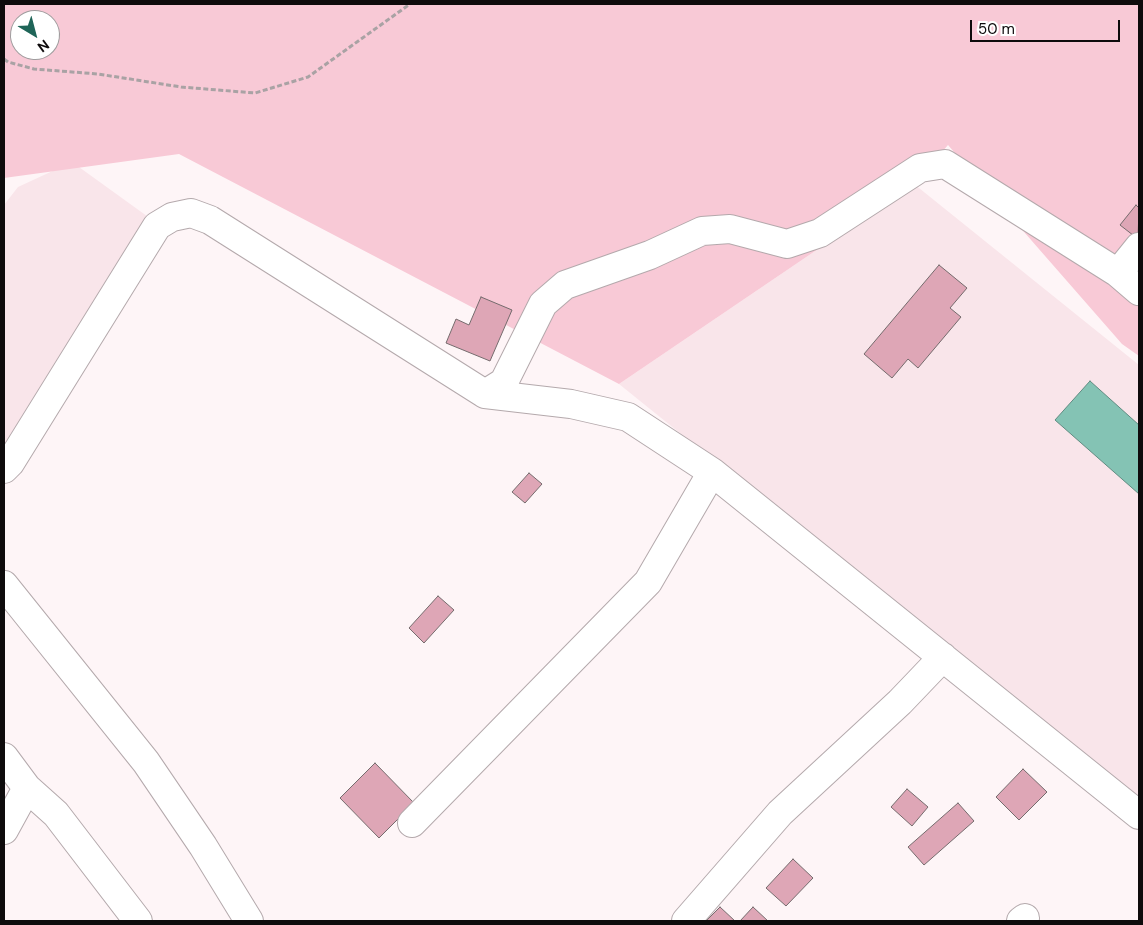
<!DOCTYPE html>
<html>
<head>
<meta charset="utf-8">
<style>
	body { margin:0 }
	#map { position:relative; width:1143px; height:925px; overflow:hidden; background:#fef5f7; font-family:"DM Sans",sans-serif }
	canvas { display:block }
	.frame { position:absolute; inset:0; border:5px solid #0e0b0c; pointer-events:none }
	.north { position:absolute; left:10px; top:10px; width:50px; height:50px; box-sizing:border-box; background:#fff; border:1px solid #9f9d9e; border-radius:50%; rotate:143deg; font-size:14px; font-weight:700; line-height:20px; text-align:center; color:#0e0b0c }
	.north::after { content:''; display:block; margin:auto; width:18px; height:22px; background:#1f6558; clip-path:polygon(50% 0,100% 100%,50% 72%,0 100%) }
	.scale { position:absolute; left:970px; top:20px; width:150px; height:22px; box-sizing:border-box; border:2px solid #0e0b0c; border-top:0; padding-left:6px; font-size:15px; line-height:18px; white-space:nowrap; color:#0e0b0c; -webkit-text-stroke:4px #fff; paint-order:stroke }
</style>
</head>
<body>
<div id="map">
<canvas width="1143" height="925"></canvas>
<div class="frame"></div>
<div class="north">N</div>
<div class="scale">50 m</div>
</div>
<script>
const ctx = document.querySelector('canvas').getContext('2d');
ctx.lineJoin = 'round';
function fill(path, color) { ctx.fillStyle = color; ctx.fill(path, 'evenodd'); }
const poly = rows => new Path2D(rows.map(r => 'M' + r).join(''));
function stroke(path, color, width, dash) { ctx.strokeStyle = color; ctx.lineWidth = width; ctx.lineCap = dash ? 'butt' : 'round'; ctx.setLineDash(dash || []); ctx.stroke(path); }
fill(poly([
	[72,162,151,219,4,447,4,205,18,187],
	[914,184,1139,365,1139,803,619,384]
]), '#f9e5ea');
fill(poly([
	[4,4,1139,4,1139,356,1122,344,948,145,914,184,619,384,179,154,4,178],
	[20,20,50,20,50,50,20,50]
]), '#f8c9d6');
const water = poly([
	[1090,381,1139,425,1139,494,1055,420,1090,381]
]);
fill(water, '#84c3b4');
stroke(water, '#618c82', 1);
const building = poly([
	[1136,205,1139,208,1138,239,1120,225,1136,205],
	[939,265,967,288,950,308,961,317,918,368,908,359,892,378,864,354,939,265],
	[481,297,512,310,490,361,446,343,456,319,469,325,481,297],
	[529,473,542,484,525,503,512,492,529,473],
	[438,596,454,610,424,643,409,628,438,596],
	[375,763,414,803,379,838,340,798,375,763],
	[1023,769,1047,792,1019,820,996,797,1023,769],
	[907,789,928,807,912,826,891,807,907,789],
	[958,803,974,821,924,865,908,847,958,803],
	[793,859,813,878,786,906,766,888,793,859],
	[720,907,735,921,706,921,720,907],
	[753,907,768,921,740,921,753,907]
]);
fill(building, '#dea6b6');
stroke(building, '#756b6d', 1);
const minor = poly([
	[1118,273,1139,247],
	[485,394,504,382,543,304,565,285,650,255,702,231,730,229,787,244,820,233,920,168,945,164,1118,273,1139,291],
	[4,469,10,463,157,226,172,217,191,213,210,220,485,394,571,404,628,417,712,472,1139,815],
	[4,585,146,762,203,846,249,921],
	[4,757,27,788,56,814,138,921],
	[412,823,648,582,712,472],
	[4,830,27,788],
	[686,921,780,813,900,702,943,657],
	[1021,921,1025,918]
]);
stroke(minor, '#b4a9ac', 30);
stroke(poly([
	[4,59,8,62,34,69,98,74,181,87,255,93,308,77,410,4]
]), '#a9a2a4', 3, [5, 2.5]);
stroke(minor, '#fff', 28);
</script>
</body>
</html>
